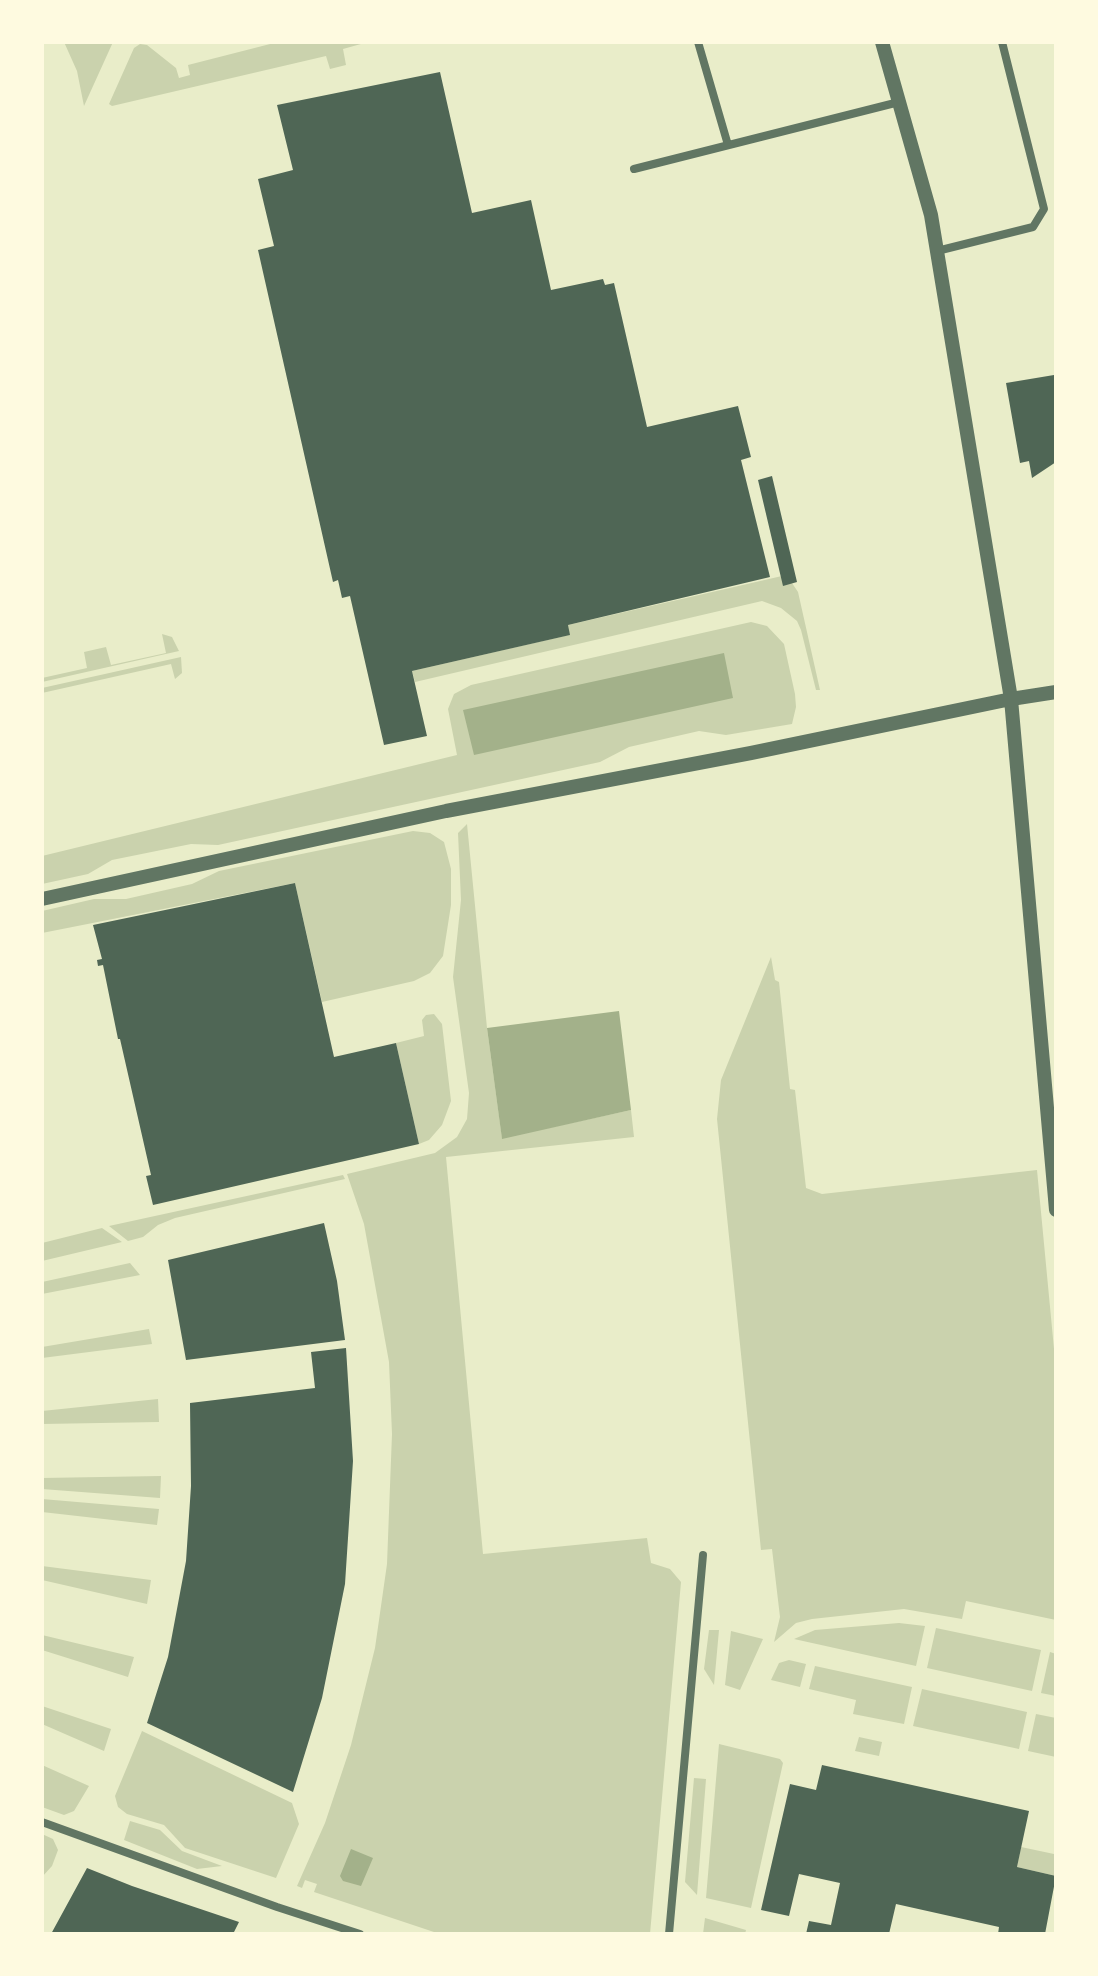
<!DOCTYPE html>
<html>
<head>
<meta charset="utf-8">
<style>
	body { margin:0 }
	#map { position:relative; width:1098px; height:1976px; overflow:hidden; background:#e9edc9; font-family:"Noto Sans",sans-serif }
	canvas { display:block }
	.frame { position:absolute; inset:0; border:44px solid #fefae0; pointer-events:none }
</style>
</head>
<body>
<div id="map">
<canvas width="1098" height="1976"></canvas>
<div class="frame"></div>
</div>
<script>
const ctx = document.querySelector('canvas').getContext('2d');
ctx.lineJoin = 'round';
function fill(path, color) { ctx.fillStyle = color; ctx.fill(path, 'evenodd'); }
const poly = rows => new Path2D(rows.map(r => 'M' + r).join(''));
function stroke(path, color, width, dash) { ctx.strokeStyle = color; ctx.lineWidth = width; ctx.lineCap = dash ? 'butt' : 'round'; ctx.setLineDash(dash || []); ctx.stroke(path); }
fill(poly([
	[64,42,113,42,84,106,77,71],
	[278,42,368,42,343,49,346,65,330,69,326,56,112,106,109,104,134,48,140,44,147,45,176,68,179,78,190,75,188,65],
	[782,576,790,580,798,592,820,690,816,690,801,630,797,621,781,608,762,601,415,682,412,671,569,635,568,625],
	[751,622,767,626,784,644,795,694,796,707,792,724,726,735,699,731,629,747,600,762,218,845,191,844,112,860,88,874,42,884,42,856,457,755,448,709,454,694,471,685],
	[162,634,172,637,179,651,42,682,42,678,87,668,84,652,106,647,111,665,166,653],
	[181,657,182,673,175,679,171,664,42,693,42,688],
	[467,824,487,1028,502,1138,631,1110,634,1137,446,1157,483,1554,647,1538,651,1563,670,1569,681,1582,650,1934,440,1934,314,1892,317,1884,305,1880,302,1888,297,1886,325,1823,351,1745,375,1648,387,1564,392,1434,389,1362,364,1224,347,1174,435,1153,457,1137,467,1119,469,1093,453,977,461,900,458,833],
	[413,831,430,833,444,842,451,869,451,905,443,956,430,973,414,981,322,1002,295,883,42,933,42,911,94,899,126,899,192,884,219,871],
	[771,957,775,980,779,982,790,1089,795,1090,806,1188,822,1194,1037,1170,1056,1370,1056,1620,966,1601,962,1619,904,1609,812,1619,796,1623,774,1642,780,1617,772,1549,761,1550,717,1119,721,1080],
	[434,1014,442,1024,451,1101,442,1125,429,1140,419,1144,396,1043,424,1036,422,1020,426,1015],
	[343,1175,345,1179,175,1218,158,1225,143,1237,128,1241,109,1226],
	[102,1228,122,1242,42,1261,42,1243],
	[130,1263,140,1275,42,1294,42,1282],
	[149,1329,152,1344,42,1358,42,1347],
	[158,1399,159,1422,42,1424,42,1411],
	[161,1476,160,1498,42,1489,42,1478],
	[42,1499,159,1509,157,1525,42,1512],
	[42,1566,151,1580,147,1604,42,1580],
	[899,1623,925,1626,916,1666,794,1639,815,1630],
	[936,1628,1041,1650,1032,1691,927,1668],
	[709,1630,719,1630,714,1685,704,1669],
	[731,1631,763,1639,740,1690,725,1685],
	[42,1635,134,1657,128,1677,42,1650],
	[1050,1652,1056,1654,1056,1696,1041,1693],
	[789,1660,806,1664,800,1687,771,1680,779,1663],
	[815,1666,912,1687,904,1724,853,1714,856,1700,809,1689],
	[922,1689,1027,1712,1019,1749,913,1726],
	[42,1706,111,1729,104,1751,42,1724],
	[1036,1714,1056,1718,1056,1757,1028,1751],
	[142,1731,292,1803,299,1824,276,1878,185,1848,164,1825,127,1814,118,1807,115,1796],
	[859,1737,882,1742,879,1756,855,1751],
	[719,1744,780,1759,783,1763,751,1908,706,1898],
	[42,1765,89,1786,74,1811,64,1815,42,1807],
	[694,1778,706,1779,697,1895,685,1882],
	[130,1821,160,1830,182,1851,222,1866,197,1869,124,1840],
	[42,1834,53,1839,58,1850,52,1866,42,1877],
	[1021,1847,1054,1854,1056,1876,1017,1867],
	[705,1918,746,1930,745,1934,703,1934]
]), '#cad2ad');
fill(poly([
	[724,653,733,698,474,755,463,710],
	[619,1011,631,1110,502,1139,487,1028],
	[351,1849,373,1858,361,1886,343,1881,340,1876]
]), '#a3b18a');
fill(poly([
	[440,72,472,213,531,200,551,290,603,279,605,285,614,283,647,427,738,406,751,457,741,460,770,577,568,625,570,635,412,671,427,736,384,745,350,596,342,598,338,580,333,582,258,250,274,246,258,179,293,170,277,105],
	[1054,375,1056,462,1032,478,1029,461,1020,463,1006,383],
	[772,476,797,582,783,586,758,480],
	[295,883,334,1057,396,1043,419,1144,153,1205,146,1176,151,1175,120,1039,118,1039,103,965,98,966,97,960,102,959,93,925],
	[324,1223,337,1281,345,1340,186,1360,168,1260],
	[346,1348,353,1461,345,1584,322,1698,293,1792,147,1723,168,1657,186,1561,191,1486,190,1403,315,1388,311,1352],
	[822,1765,1029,1811,1017,1867,1056,1876,1045,1934,998,1934,999,1927,896,1904,889,1934,806,1934,809,1921,831,1925,840,1883,799,1874,789,1916,761,1910,790,1784,816,1790],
	[87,1868,132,1886,239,1922,233,1934,51,1934]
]), '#4f6655');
stroke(poly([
	[698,42,728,145],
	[634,169,899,102],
	[937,251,1033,227,1044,209,1002,42],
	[42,1822,277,1907,360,1934],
	[669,1934,703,1555]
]), '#617663', 8);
stroke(poly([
	[882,42,931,215,1011,699,1056,1210],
	[42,899,446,811,751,753,1011,699,1056,692]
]), '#617663', 14);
</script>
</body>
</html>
